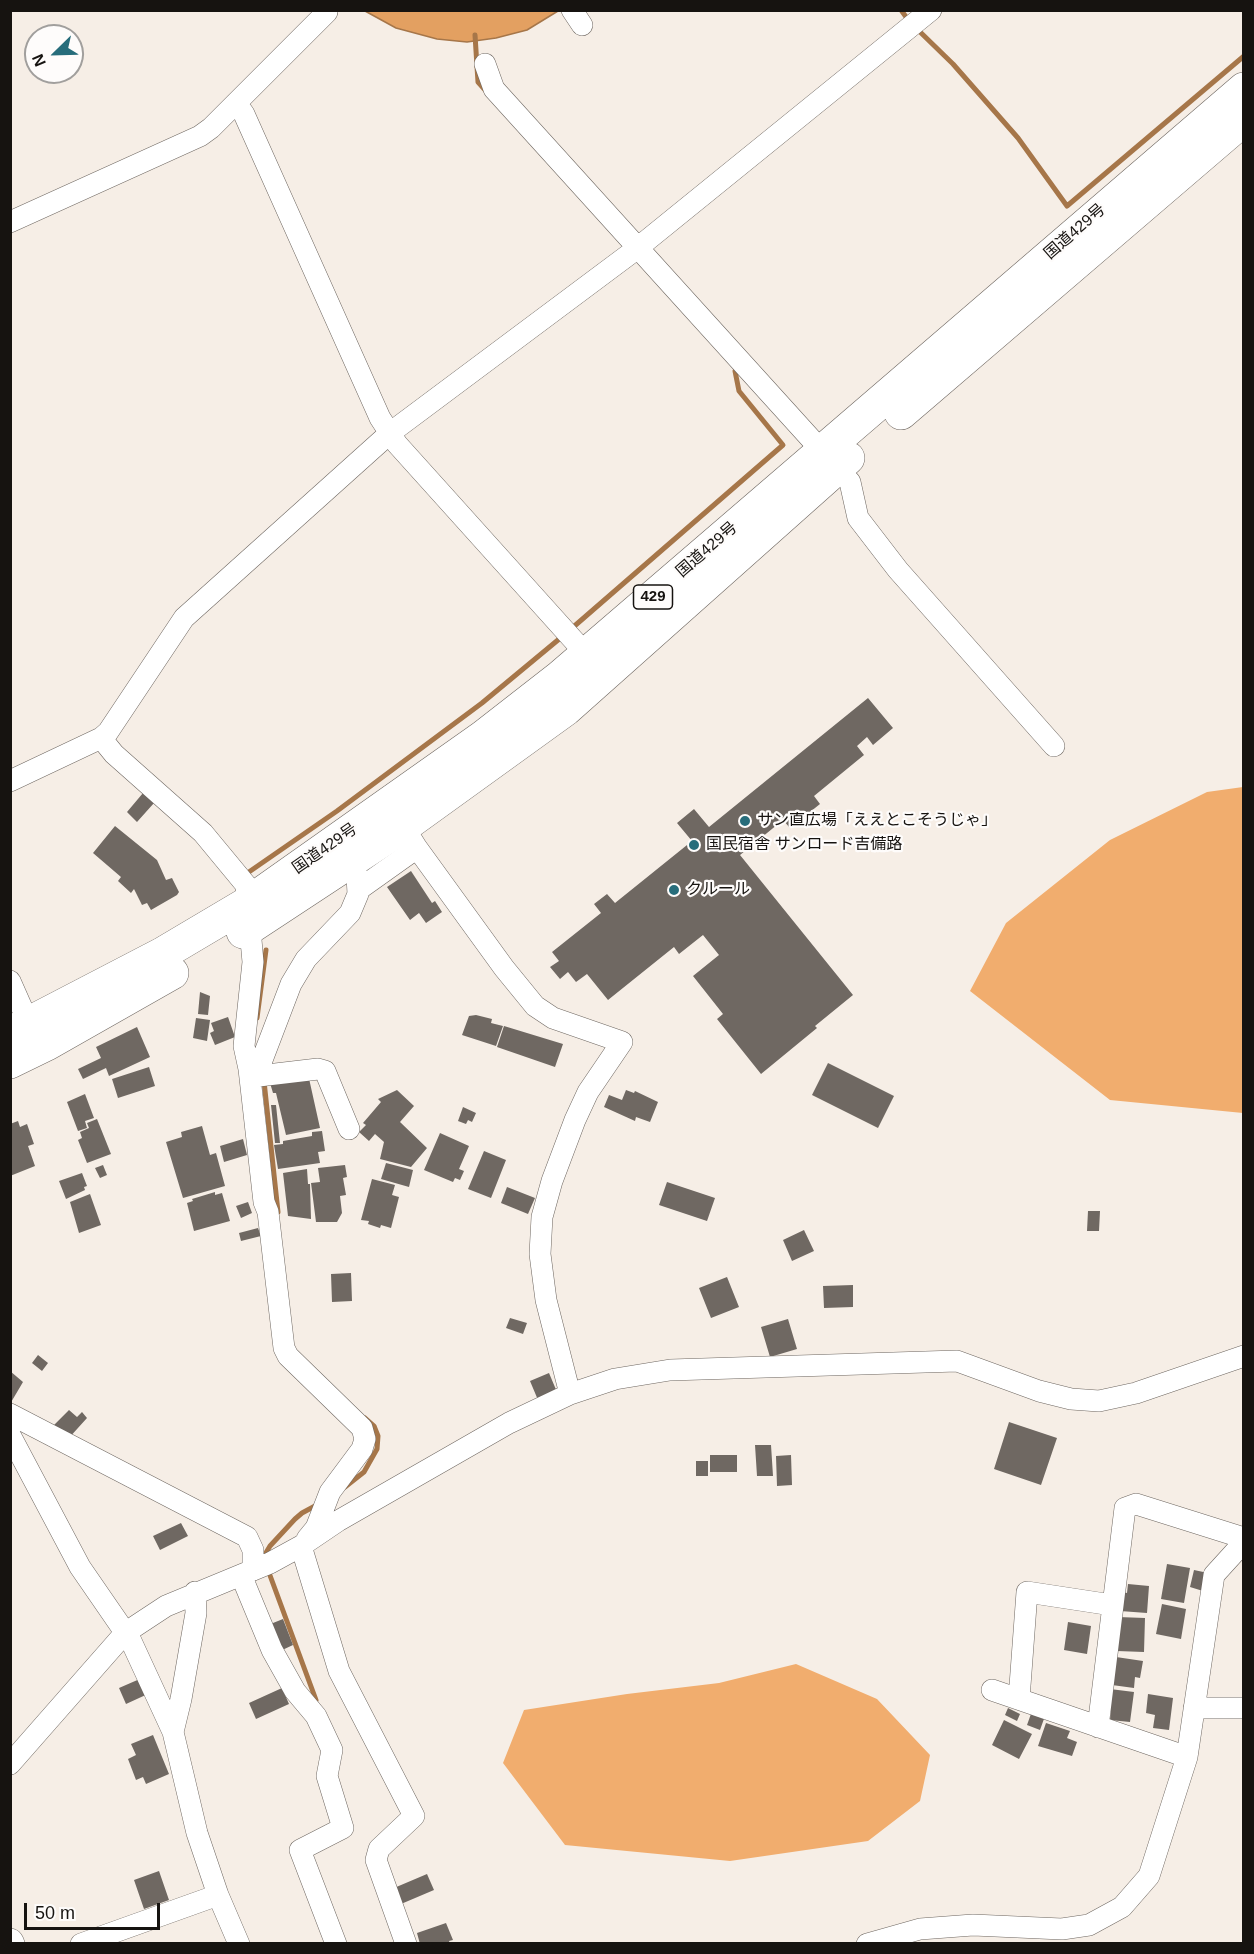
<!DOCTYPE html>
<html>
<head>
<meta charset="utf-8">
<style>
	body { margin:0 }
	#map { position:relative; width:1254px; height:1954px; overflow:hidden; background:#f6eee6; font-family:Helvetica,sans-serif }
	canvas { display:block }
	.frame { position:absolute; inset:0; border:12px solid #161310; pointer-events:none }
	.north { position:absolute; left:24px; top:24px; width:60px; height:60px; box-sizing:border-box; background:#fefcfb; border:2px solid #a19f9d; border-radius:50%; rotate:247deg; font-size:16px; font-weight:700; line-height:24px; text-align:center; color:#161310 }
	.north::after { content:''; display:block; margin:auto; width:21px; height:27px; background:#276d7b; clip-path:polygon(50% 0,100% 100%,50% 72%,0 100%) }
	.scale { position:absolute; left:24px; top:1903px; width:136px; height:27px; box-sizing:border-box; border:3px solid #161310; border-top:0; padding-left:8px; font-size:18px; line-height:21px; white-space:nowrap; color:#161310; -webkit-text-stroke:4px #fefcfb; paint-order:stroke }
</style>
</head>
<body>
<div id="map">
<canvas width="1254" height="1954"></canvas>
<div class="frame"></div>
<div class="north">N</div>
<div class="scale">50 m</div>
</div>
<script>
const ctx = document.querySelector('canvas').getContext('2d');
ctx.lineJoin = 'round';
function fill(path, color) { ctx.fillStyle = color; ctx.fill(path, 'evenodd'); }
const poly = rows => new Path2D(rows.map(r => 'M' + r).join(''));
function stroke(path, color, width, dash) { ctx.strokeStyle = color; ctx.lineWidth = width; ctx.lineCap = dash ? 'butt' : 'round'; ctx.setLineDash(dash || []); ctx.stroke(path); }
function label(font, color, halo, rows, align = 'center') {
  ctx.font = font + ' Helvetica,"Noto Sans JP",sans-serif'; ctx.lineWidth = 4.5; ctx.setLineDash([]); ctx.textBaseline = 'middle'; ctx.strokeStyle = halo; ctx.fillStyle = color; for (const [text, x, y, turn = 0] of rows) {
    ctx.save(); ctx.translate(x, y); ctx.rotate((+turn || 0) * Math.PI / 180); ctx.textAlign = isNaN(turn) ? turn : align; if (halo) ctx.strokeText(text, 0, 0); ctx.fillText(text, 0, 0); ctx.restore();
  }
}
fill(poly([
	[1243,787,1243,1113,1110,1100,970,991,1006,923,1110,840,1207,792],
	[796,1664,877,1699,930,1755,920,1801,868,1841,730,1861,565,1845,503,1763,524,1710,627,1694,719,1683]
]), '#f1ad6e');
const water = poly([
	[365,11,558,10,558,11,527,30,496,38,467,42,437,39,396,28,365,11]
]);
fill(water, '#e3a061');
stroke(water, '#a67649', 1.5);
stroke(poly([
	[901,10,909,21],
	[916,28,953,64,1018,138,1067,206,1244,56],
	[475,35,478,82,486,91],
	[571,629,783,445,739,391,735,371,738,366],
	[246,874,337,811,482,703,564,635],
	[257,1018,266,950],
	[264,1081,278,1212],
	[345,1487,364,1472,377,1449,378,1436,374,1426,365,1418],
	[264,1558,264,1556,270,1546,295,1519,302,1513,315,1506],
	[268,1570,316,1700]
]), '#a67649', 5);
fill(poly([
	[868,698,893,728,873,745,867,737,857,746,864,755,814,796,820,804,790,828,783,820,740,855,853,995,815,1026,817,1028,761,1074,717,1019,723,1014,693,976,719,955,703,935,679,954,674,947,608,1000,587,974,576,982,568,972,560,979,550,967,559,961,552,952,601,913,594,904,607,894,615,903,692,841,677,823,694,809,709,827],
	[143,793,154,803,137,822,127,812],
	[115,826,157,860,166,880,172,878,179,892,177,895,151,910,147,903,142,905,134,889,131,893,118,881,121,877,93,853],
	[411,871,432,903,435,901,442,912,426,923,419,913,410,920,387,887],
	[200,992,210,996,208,1015,198,1014],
	[476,1015,492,1019,491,1023,503,1026,496,1046,462,1035,469,1016],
	[228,1017,235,1037,215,1045,210,1033,214,1031,211,1023],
	[196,1018,210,1020,207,1041,193,1038],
	[504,1026,563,1044,555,1067,497,1047],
	[137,1027,150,1057,109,1076,106,1068,83,1079,78,1069,101,1058,96,1047],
	[828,1063,894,1096,878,1128,812,1095],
	[149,1067,155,1086,118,1098,112,1079],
	[308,1074,320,1128,286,1135,276,1093,273,1093,270,1083],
	[397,1090,414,1106,400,1122,427,1148,411,1167,380,1159,384,1142,375,1134,369,1141,359,1132,366,1125,363,1123,381,1102,378,1099],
	[626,1090,634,1093,635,1091,658,1102,650,1122,636,1117,635,1121,604,1107,609,1095,622,1100],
	[85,1094,94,1118,85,1121,87,1128,78,1131,67,1102],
	[271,1105,276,1105,280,1143,275,1143],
	[463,1107,476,1113,472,1122,468,1120,466,1124,458,1121],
	[97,1119,111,1154,87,1163,78,1140,82,1138,80,1132,89,1128,87,1123],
	[18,1121,20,1127,27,1124,34,1144,28,1146,35,1166,10,1176,10,1124],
	[202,1126,210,1155,216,1153,225,1186,183,1198,166,1142,182,1137,181,1132],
	[322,1131,325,1151,318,1152,320,1163,278,1169,274,1145,283,1144,283,1141,312,1136,312,1132],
	[440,1133,469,1146,459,1169,464,1171,460,1180,455,1178,453,1182,424,1170],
	[243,1139,247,1155,224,1162,220,1146],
	[484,1151,506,1160,491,1198,468,1189],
	[386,1163,413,1170,409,1187,381,1179],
	[103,1165,107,1175,100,1178,95,1168],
	[345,1165,347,1177,343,1178,346,1195,340,1196,342,1213,337,1222,316,1222,311,1183,320,1182,318,1168],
	[307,1169,308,1184,310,1184,311,1219,288,1216,283,1173],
	[82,1173,87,1186,84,1187,85,1190,66,1199,59,1181],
	[372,1179,395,1185,392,1195,399,1197,391,1228,381,1225,380,1228,368,1224,369,1221,361,1220],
	[667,1182,715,1198,707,1221,659,1205],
	[507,1187,535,1198,528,1214,501,1203],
	[215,1192,215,1195,222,1193,230,1221,194,1231,187,1203,193,1201,192,1199],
	[90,1194,101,1225,79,1233,70,1202],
	[248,1202,252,1213,241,1218,236,1206],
	[1088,1211,1100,1211,1099,1231,1087,1231],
	[258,1228,261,1236,241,1241,239,1233],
	[804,1230,814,1251,792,1261,783,1240],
	[351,1273,352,1301,332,1302,331,1274],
	[727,1277,739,1307,711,1318,699,1288],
	[853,1285,853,1307,824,1308,823,1286],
	[510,1318,527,1323,523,1334,506,1328],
	[788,1319,797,1349,770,1357,761,1327],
	[38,1355,48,1363,42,1371,32,1363],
	[10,1371,23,1382,10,1404],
	[549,1373,557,1392,538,1400,530,1381],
	[69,1410,77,1417,82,1412,87,1418,68,1439,54,1425],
	[1009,1422,1057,1438,1041,1485,994,1469],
	[755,1445,771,1445,773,1476,757,1476],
	[710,1455,737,1455,737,1472,710,1472],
	[791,1455,792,1485,777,1486,776,1456],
	[696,1461,708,1461,708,1476,696,1476],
	[181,1523,188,1536,160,1550,153,1536],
	[1167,1564,1190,1568,1184,1603,1161,1599],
	[1194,1570,1208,1573,1203,1591,1190,1587],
	[1128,1584,1149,1586,1147,1613,1120,1611,1122,1592,1127,1593],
	[1162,1604,1186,1609,1181,1639,1156,1634],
	[1118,1617,1145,1618,1144,1652,1117,1651],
	[283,1619,293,1645,278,1652,268,1625],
	[1068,1622,1091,1626,1087,1654,1064,1650],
	[1116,1657,1143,1661,1140,1678,1135,1677,1134,1688,1112,1685],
	[142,1678,150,1693,126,1704,119,1688],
	[282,1688,289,1704,256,1719,249,1703],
	[1110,1689,1134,1692,1130,1722,1110,1720,1111,1709,1107,1709],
	[1148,1694,1173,1698,1169,1730,1153,1728,1155,1715,1146,1713],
	[1008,1708,1020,1714,1017,1721,1005,1715],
	[1032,1711,1045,1716,1040,1730,1027,1725],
	[1004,1720,1032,1734,1019,1759,992,1745],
	[1046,1723,1070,1731,1067,1738,1077,1742,1072,1756,1038,1746],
	[153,1735,169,1774,146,1784,143,1777,136,1780,128,1759,136,1755,131,1744],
	[159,1871,169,1900,144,1909,134,1880],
	[427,1874,434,1890,401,1904,394,1888],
	[446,1923,453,1940,449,1941,450,1944,420,1944,417,1933]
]), '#6f6862');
const minor = poly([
	[572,10,582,25],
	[485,64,494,89,850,482,858,518,898,570,1054,746],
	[236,103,244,114,380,418,397,444,586,654],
	[10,222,200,136,211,128,327,12],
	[101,738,114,754,203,833,246,885,253,962,244,1046,249,1069,264,1202,268,1212,284,1348,288,1356,362,1428,365,1439,362,1449,330,1492,316,1528,307,1539],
	[10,781,101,738,108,732,184,618,390,433,635,250,931,10],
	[397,816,417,848,504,968,535,1006,553,1018,622,1042,588,1092,575,1120,552,1181,542,1217,540,1254,546,1300,570,1394],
	[358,890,417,848],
	[10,981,29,1024],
	[249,1069,262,1060,291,984,306,959,350,913,358,894,357,876,350,851],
	[250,1077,318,1069,325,1071,349,1129],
	[10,1414,247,1537,253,1550,253,1570],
	[10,1435,80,1567,131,1641,173,1732],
	[301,1546,339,1671,414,1816,379,1849,376,1860,406,1944],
	[241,1575,272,1650,295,1691,316,1716,332,1750,327,1776,343,1828,300,1850,336,1944],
	[195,1592,196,1613,181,1699,173,1732,197,1833,218,1895,239,1944],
	[992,1690,1187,1757],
	[1019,1699,1027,1592,1112,1605],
	[1194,1708,1244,1708],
	[1098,1727,1125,1508,1136,1504,1244,1538],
	[10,1764,125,1633,166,1606,270,1563,301,1546,338,1521,509,1423,570,1394,615,1379,670,1370,957,1361,1039,1391,1071,1399,1099,1401,1136,1393,1244,1356],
	[81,1944,218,1895],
	[867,1944,920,1929,973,1925,1062,1929,1089,1925,1122,1907,1149,1876,1187,1757,1214,1575,1244,1542]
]);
const tertiary = poly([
	[10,1942,11,1944]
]);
const trunk = poly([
	[901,413,1244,119],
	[243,932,404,826,566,709,848,458],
	[10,1033,162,954,248,903,483,737,560,677,1244,89],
	[10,1062,47,1044,172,973]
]);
stroke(minor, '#6e6761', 22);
stroke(tertiary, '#6e6761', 28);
stroke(trunk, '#6e6761', 34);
stroke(minor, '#fff', 21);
stroke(tertiary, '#fff', 27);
stroke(trunk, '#fff', 33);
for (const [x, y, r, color] of [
	[745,821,6,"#276d7b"],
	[694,845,6,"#276d7b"],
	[674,890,6,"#276d7b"]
]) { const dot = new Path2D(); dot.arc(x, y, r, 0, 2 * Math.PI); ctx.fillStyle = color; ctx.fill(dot); stroke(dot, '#fefcfb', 2); }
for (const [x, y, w] of [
	[653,597,39]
]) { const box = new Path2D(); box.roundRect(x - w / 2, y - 12, w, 24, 4.5); ctx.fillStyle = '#fefcfb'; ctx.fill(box); stroke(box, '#161310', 1.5); }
label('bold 15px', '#161310', null, [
	["429",653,597]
]);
label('16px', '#161310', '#fefcfb', [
	["国道429号",1075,232,-41],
	["国道429号",707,550,-41],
	["国道429号",325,849,-35]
]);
label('16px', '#161310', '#fefcfb', [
	["サン直広場「ええとこそうじゃ」",757,821],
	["国民宿舎 サンロード吉備路",706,845],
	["クルール",686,890]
], 'left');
</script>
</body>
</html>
